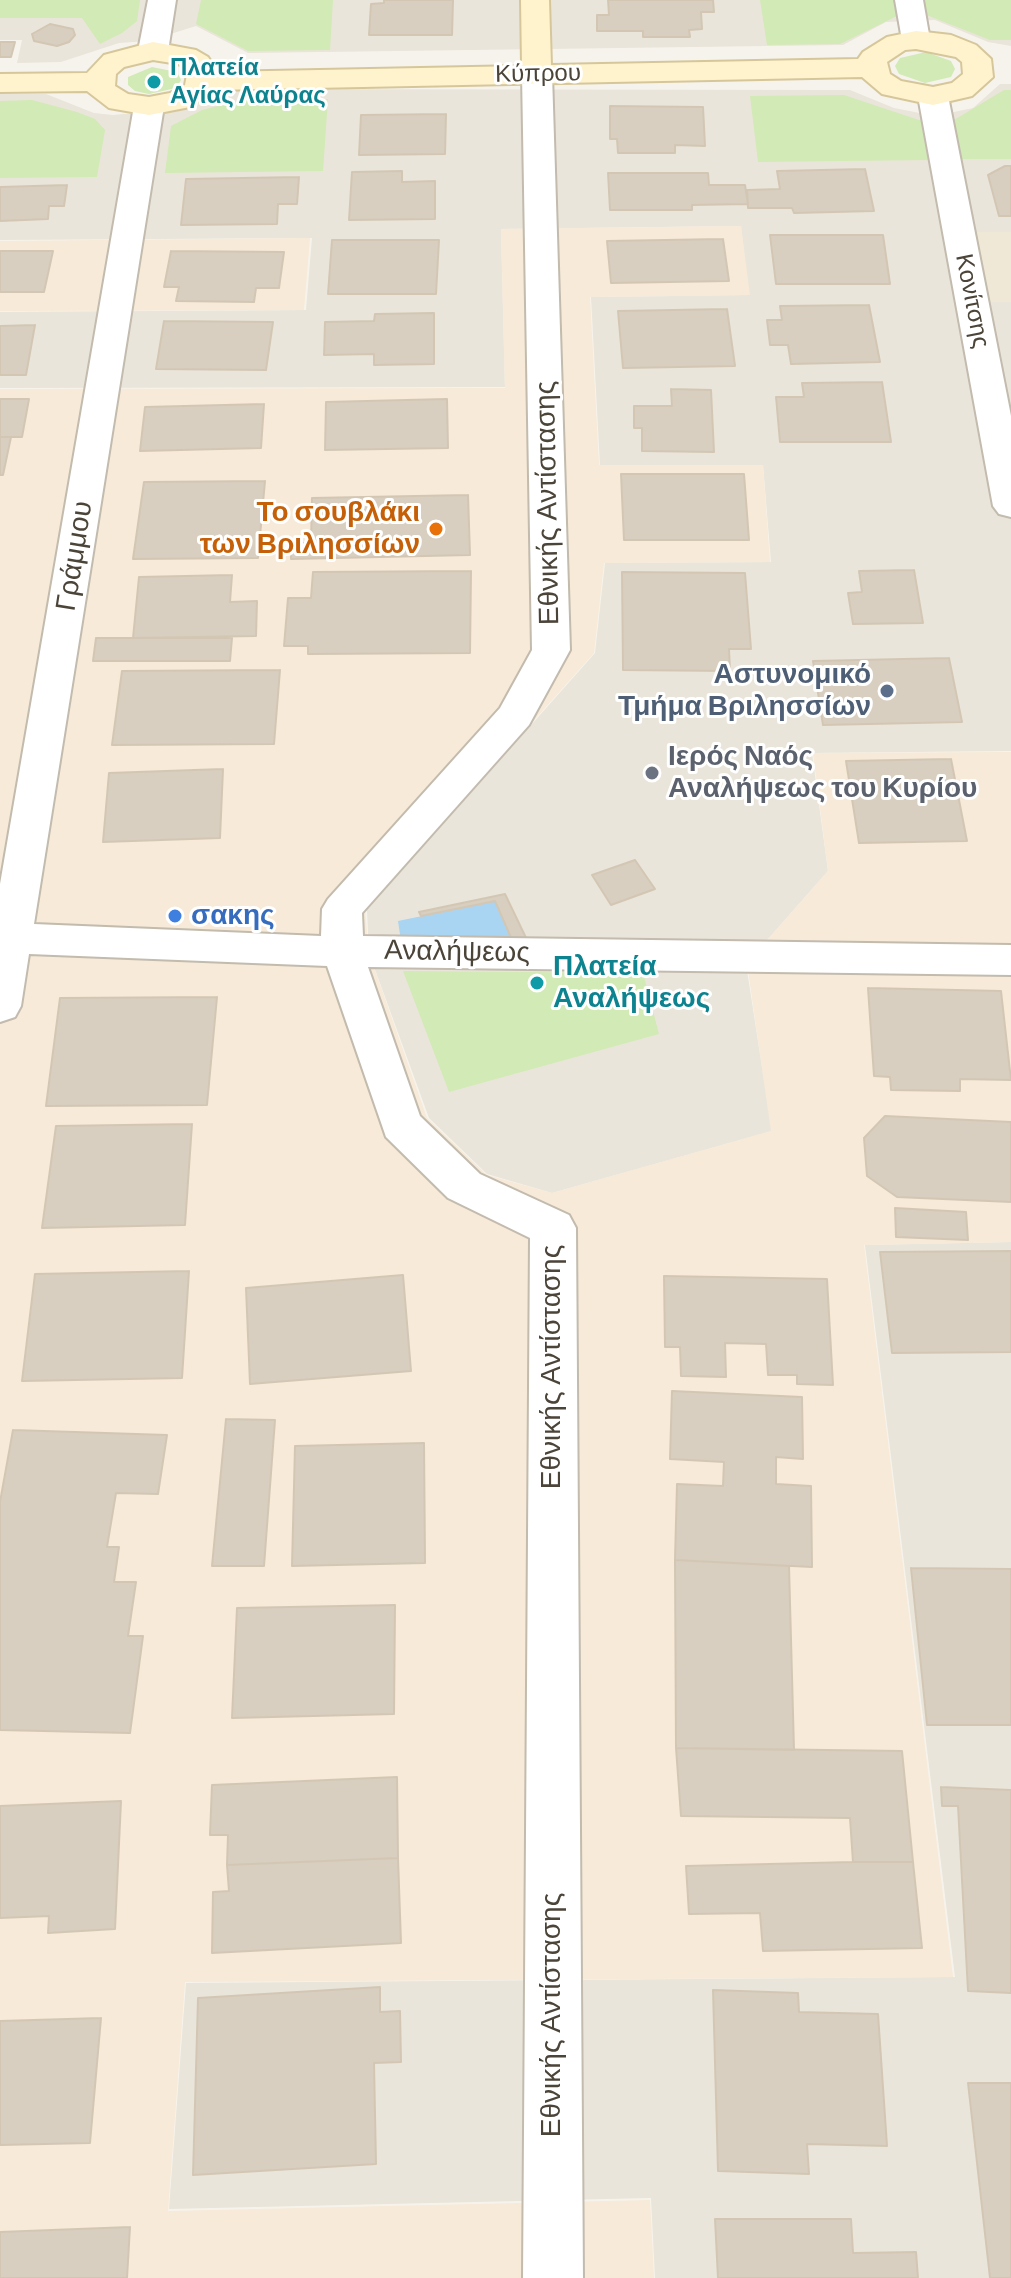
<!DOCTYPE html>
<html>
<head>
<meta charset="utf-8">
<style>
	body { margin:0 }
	canvas { display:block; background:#f6f3ec }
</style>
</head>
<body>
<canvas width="1011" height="2278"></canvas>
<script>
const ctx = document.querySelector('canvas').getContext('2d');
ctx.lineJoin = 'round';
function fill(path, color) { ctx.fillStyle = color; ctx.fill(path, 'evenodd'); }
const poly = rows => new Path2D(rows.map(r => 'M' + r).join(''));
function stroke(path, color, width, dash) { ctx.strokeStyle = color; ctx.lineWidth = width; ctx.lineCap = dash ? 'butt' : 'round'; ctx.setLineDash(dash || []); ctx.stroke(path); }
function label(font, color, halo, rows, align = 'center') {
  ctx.font = font + ' Rubik,sans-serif'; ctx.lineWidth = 6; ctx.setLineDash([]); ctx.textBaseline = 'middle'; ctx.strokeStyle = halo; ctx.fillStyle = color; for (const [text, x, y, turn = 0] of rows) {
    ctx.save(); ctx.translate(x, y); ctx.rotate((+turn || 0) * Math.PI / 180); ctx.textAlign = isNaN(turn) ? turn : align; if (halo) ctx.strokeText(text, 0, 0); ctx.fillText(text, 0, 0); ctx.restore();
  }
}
fill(poly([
	[0,0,1011,0,1011,46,988,42,935,20,886,22,843,45,248,53,196,26,148,41,119,43,61,62,17,63,22,40,0,40],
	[1000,84,1011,84,1011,751,812,753,828,871,746,964,772,1131,552,1193,487,1174,429,1118,369,953,367,910,595,653,605,563,771,562,763,465,600,465,591,297,749,295,741,226,501,229,505,387,0,388,0,312,306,310,312,238,0,240,0,94,46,94,94,113,113,115,157,111,213,89,850,90,894,108,935,116,973,108],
	[1011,1242,1011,2278,655,2278,651,2198,169,2209,186,1983,955,1977,865,1245]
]), '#eae5da');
fill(poly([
	[741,226,750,295,590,297,599,465,763,465,770,562,604,563,594,653,365,910,369,953,427,1118,487,1175,552,1193,771,1131,747,963,828,871,813,753,1011,752,1011,1242,864,1245,953,1977,185,1982,168,2211,650,2200,654,2278,0,2278,0,389,505,388,501,229],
	[310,238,304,310,0,311,0,241]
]), '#f7ead8');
fill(poly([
	[975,232,1011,232,1011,302,990,302]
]), '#efe8d6');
fill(poly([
	[0,0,140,0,137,21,122,33,100,44,82,18,0,18],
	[201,0,333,0,330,50,248,51,196,24],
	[760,0,898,0,901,14,840,44,767,45],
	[921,0,1011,0,1011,40,990,40,924,14],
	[926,52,951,61,955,69,951,77,925,83,899,74,895,66,900,58],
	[152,67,177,72,181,80,176,88,149,94,135,91,128,85,128,77],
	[1004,90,1011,90,1011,159,960,159,954,120],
	[844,95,922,121,929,160,758,162,750,96],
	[328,99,323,171,165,173,171,126,202,110,242,100],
	[32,100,77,112,95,119,105,130,97,177,0,178,0,101],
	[403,971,643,973,659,1034,449,1092]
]), '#d2eab5');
fill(poly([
	[495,901,513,942,401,941,398,921]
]), '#a9d4f2');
const building = poly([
	[384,0,453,0,452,35,369,35,371,4,384,3,384,0],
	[608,0,713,0,714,12,701,12,702,29,689,30,690,37,643,37,643,31,597,31,597,15,609,15,608,0],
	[50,24,73,29,75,35,69,42,57,46,34,41,32,34,50,24],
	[0,42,15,42,11,57,0,57,0,42],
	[610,106,703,107,705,146,675,145,675,153,618,153,617,139,610,139,610,106],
	[446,114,445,154,359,155,361,115,446,114],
	[1005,166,1011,166,1011,216,999,216,988,175,1005,166],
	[865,169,874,211,794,213,792,208,748,208,747,190,780,189,777,171,865,169],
	[402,171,402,182,435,181,435,219,349,220,352,172,402,171],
	[608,173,708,173,709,185,745,185,748,204,692,205,692,210,610,210,608,173],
	[299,177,297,204,278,204,277,224,181,225,186,179,299,177],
	[67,185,64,206,49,206,48,219,0,221,0,187,67,185],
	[770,235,883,235,890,284,776,284,770,235],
	[723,239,729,281,611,283,607,241,723,239],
	[332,240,439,240,436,294,328,294,332,240],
	[0,251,53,251,44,292,0,292,0,251],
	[171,251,284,252,279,288,256,288,254,302,176,301,179,287,164,287,171,251],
	[869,305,880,362,791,364,788,345,770,345,767,320,782,320,780,306,869,305],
	[727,309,735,366,623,368,618,311,727,309],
	[434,313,434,364,374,365,374,354,324,355,325,322,374,321,375,314,434,313],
	[164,321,273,322,266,370,156,369,164,321],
	[35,325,26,375,0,375,0,326,35,325],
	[882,382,891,442,780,442,776,397,804,397,802,383,882,382],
	[671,389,711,390,714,452,642,451,642,428,634,428,634,406,672,406,671,389],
	[0,399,29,399,22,437,0,437,0,399],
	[447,399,448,448,325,450,326,402,447,399],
	[264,404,261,448,140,451,145,407,264,404],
	[0,437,11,437,3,475,0,475,0,437],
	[621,474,744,474,749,540,624,540,621,474],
	[265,481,258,558,133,559,144,482,265,481],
	[468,495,470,555,291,559,291,543,311,543,312,498,468,495],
	[914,570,923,623,853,624,848,593,862,592,859,571,914,570],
	[471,571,470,653,308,654,308,646,284,646,288,598,311,598,313,572,471,571],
	[622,572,745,573,751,649,729,649,730,671,623,670,622,572],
	[232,575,230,602,257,601,256,636,133,638,139,577,232,575],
	[96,638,232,638,230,661,93,661,96,638],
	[949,658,962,722,823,725,813,661,949,658],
	[280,670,274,744,112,745,122,671,280,670],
	[951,759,967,841,859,843,846,761,951,759],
	[223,769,220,838,103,842,109,773,223,769],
	[635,860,655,889,611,905,592,875,635,860],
	[505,894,528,942,513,942,495,901,421,916,419,912,505,894],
	[868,988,1001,991,1011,1080,960,1079,960,1091,891,1090,890,1077,874,1076,868,988],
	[217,997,207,1105,46,1106,60,998,217,997],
	[885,1116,1011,1122,1011,1202,897,1197,867,1176,864,1138,885,1116],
	[192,1124,185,1225,42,1228,56,1126,192,1124],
	[895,1208,966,1212,968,1240,896,1237,895,1208],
	[1011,1251,1011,1352,892,1353,880,1252,1011,1251],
	[189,1271,182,1378,22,1381,35,1274,189,1271],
	[403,1275,411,1371,250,1384,246,1288,403,1275],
	[664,1276,827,1279,833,1385,797,1384,797,1375,768,1375,766,1344,725,1343,726,1377,681,1376,680,1347,665,1347,664,1276],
	[672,1391,802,1397,803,1459,776,1457,776,1484,811,1486,812,1567,675,1560,677,1484,723,1486,724,1462,670,1459,672,1391],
	[226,1419,275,1420,264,1566,212,1566,226,1419],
	[13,1430,167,1435,158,1494,116,1493,107,1547,119,1547,114,1582,136,1582,128,1636,143,1636,130,1733,0,1730,0,1502,13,1430],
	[424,1443,425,1563,292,1566,295,1446,424,1443],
	[675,1560,789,1566,794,1750,676,1748,675,1560],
	[911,1568,1011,1569,1011,1725,927,1725,911,1568],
	[395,1605,394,1714,232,1718,237,1608,395,1605],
	[676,1748,902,1751,913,1862,853,1862,850,1818,681,1816,676,1748],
	[397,1777,398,1858,227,1865,228,1835,210,1835,212,1785,397,1777],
	[941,1787,1011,1790,1011,1993,968,1991,958,1806,942,1806,941,1787],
	[121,1801,115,1929,48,1933,49,1916,0,1918,0,1806,121,1801],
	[398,1858,401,1943,212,1953,213,1892,229,1891,227,1865,398,1858],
	[853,1862,913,1862,922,1948,763,1951,760,1913,689,1914,686,1866,853,1862],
	[380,1987,380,2012,400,2011,401,2062,374,2063,376,2164,193,2175,198,1998,380,1987],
	[713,1990,798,1993,799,2012,878,2014,887,2146,807,2144,809,2174,718,2171,713,1990],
	[101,2018,90,2143,0,2145,0,2021,101,2018],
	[968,2083,1011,2083,1011,2278,990,2278,968,2083],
	[715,2219,851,2219,853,2253,916,2252,918,2278,718,2278,715,2219],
	[130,2227,127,2278,0,2278,0,2232,130,2227]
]);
fill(building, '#d8cfc1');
stroke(building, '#d3c7b4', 2);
const street = poly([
	[148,0,176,0,168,51,163,57,153,60,143,57,138,51,148,0],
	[895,0,923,0,930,40,926,46,906,46,902,40,895,0],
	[537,65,547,68,552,74,570,650,529,725,362,913,363,936,1011,945,1011,975,368,967,420,1116,480,1174,569,1215,576,1228,583,2278,523,2278,530,1238,448,1198,386,1137,327,966,29,954,21,1006,15,1017,0,1022,0,884,134,106,138,100,149,97,160,100,164,106,34,924,321,936,322,909,328,899,500,708,532,650,522,74,527,68,537,65],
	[933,87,943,90,948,96,1011,416,1011,517,999,514,993,506,918,96,923,90,933,87]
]);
const secondary = poly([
	[521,0,549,0,551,65,858,59,863,52,887,37,916,31,951,35,976,45,991,59,993,77,972,96,933,105,882,94,862,77,213,90,190,107,149,115,109,108,87,91,0,92,0,74,87,73,104,55,153,42,196,50,208,57,218,72,522,66,521,0],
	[916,49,956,57,962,62,963,74,952,83,933,87,901,81,890,74,887,62,905,50,916,49],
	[153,60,178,64,188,69,185,85,170,93,149,97,128,94,115,86,116,74,124,67,153,60]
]);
stroke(street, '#c2bbae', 4);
stroke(secondary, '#d6c79b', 4);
fill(street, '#fff');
fill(secondary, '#fff3cd');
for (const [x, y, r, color] of [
	[154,82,8,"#0f9aa8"],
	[436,529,8,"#e8710a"],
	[887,691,8,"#5c6f8a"],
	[652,773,8,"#6b7280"],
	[175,916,8,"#3f7fe0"],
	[537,983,8,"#0f9aa8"]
]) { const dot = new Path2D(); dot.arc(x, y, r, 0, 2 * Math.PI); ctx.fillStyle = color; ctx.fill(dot); stroke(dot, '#fff', 3); }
label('bold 24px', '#0d838f', '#fff', [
	["Πλατεία",170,68],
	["Αγίας Λαύρας",170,96]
], 'left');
label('24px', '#4b4439', '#fff', [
	["Κύπρου",538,74,-1],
	["Κονίτσης",972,301,79]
]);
label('28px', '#4b4439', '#fff', [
	["Εθνικής Αντίστασης",548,503,-91],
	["Γράμμου",75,556,-81],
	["Αναλήψεως",457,952,1],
	["Εθνικής Αντίστασης",552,1367,-90],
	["Εθνικής Αντίστασης",552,2015,-90]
]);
label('bold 28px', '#c56008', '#fff', [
	["Το σουβλάκι",420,513],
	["των Βριλησσίων",420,545]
], 'right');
label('bold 28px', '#4e5e75', '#fff', [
	["Αστυνομικό",871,675],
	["Τμήμα Βριλησσίων",871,707]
], 'right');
label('bold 28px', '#5b616d', '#fff', [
	["Ιερός Ναός",668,757],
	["Αναλήψεως του Κυρίου",668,789]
], 'left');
label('bold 28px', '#366cbe', '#fff', [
	["σακης",191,916]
], 'left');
label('bold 28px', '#0d838f', '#fff', [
	["Πλατεία",553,967],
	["Αναλήψεως",553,999]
], 'left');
</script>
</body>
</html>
